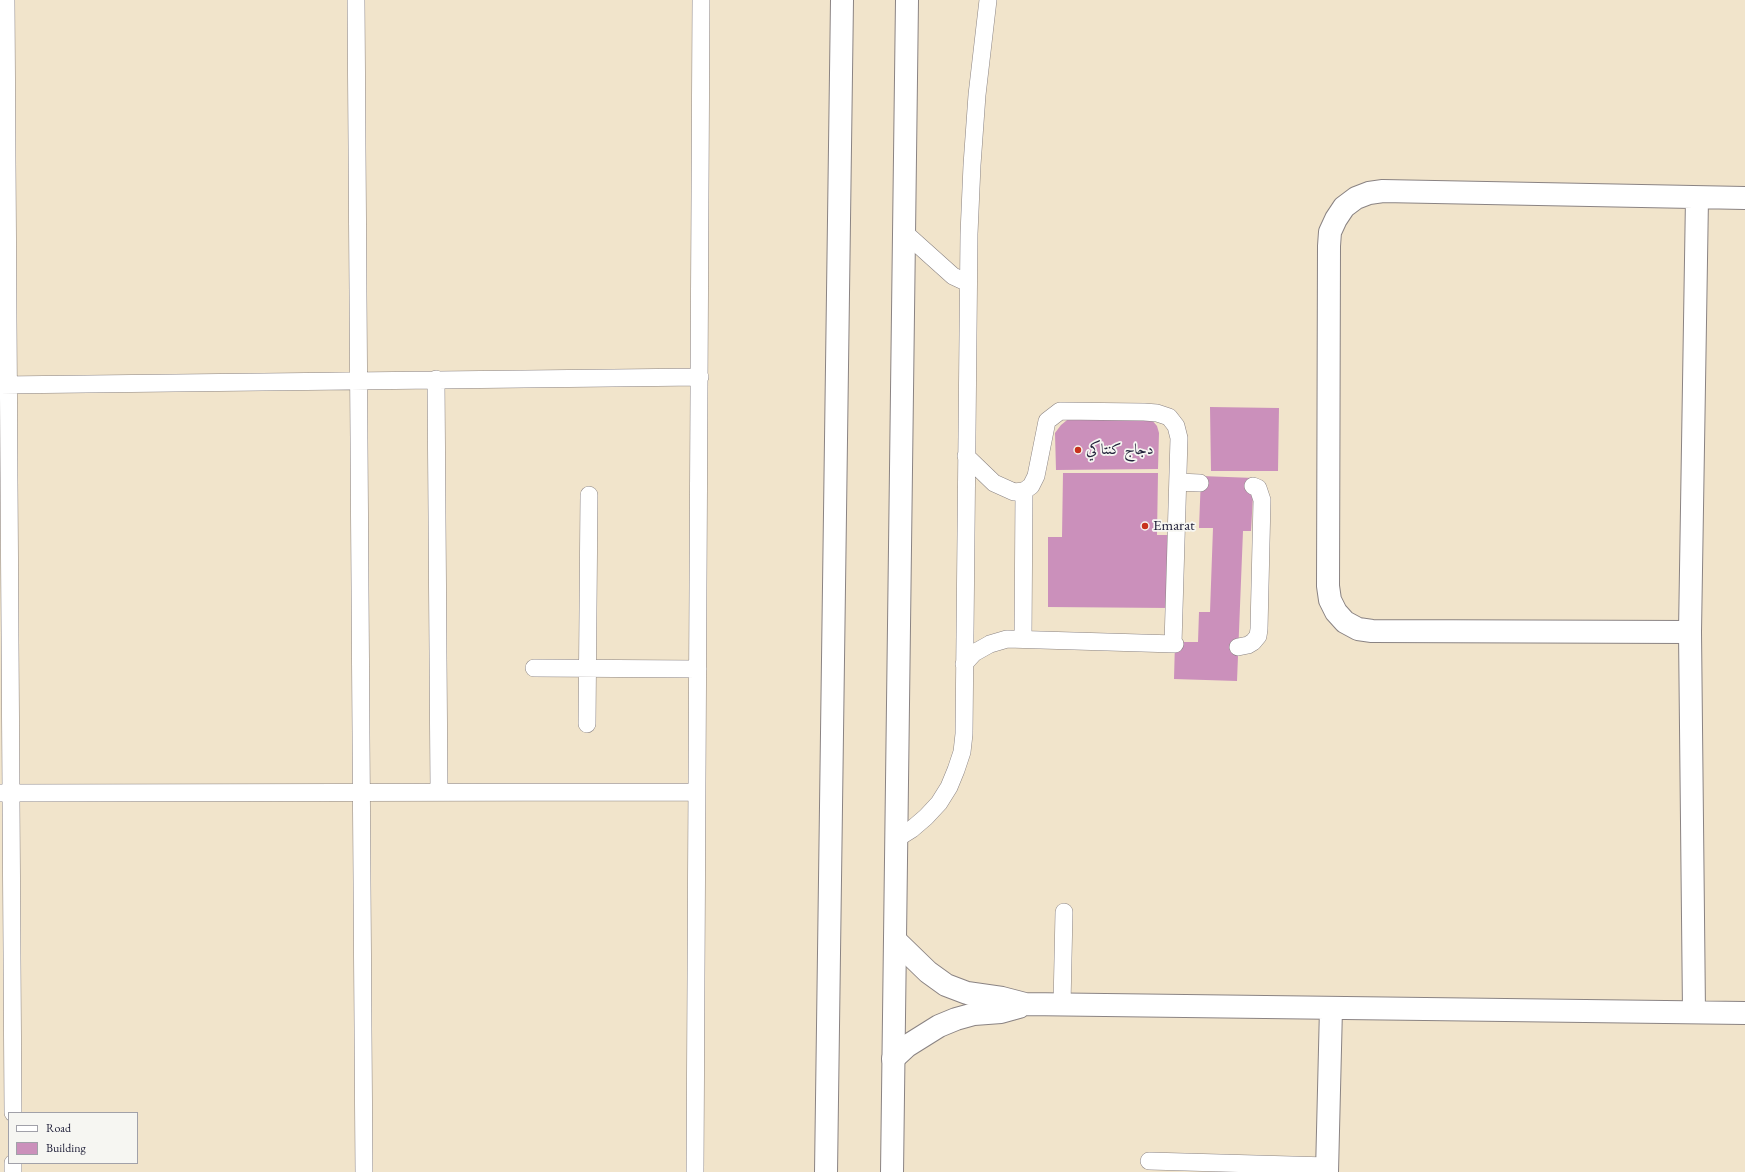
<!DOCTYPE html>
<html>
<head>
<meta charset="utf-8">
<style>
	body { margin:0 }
	#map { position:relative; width:1745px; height:1172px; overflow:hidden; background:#f1e4cb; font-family:"EB Garamond",serif }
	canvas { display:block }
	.legend { position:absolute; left:8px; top:1112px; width:130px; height:52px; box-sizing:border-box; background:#f6f6f2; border:1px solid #a1a1a9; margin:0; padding:5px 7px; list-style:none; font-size:12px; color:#22223b }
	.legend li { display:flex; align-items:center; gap:8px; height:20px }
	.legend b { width:20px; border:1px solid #a1a1a9 }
</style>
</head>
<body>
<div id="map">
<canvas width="1745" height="1172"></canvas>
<ul class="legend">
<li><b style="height:5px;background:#fff"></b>Road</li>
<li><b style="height:11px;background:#cb90bb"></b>Building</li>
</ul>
</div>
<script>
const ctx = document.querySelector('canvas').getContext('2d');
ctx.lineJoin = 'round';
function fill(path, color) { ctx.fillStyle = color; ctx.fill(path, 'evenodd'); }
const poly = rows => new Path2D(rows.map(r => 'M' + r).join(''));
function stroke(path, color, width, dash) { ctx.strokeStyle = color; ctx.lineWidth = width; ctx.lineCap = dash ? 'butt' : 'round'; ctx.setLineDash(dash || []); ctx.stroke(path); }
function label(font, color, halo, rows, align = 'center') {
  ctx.font = font + ' "EB Garamond",Amiri,serif'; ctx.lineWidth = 3.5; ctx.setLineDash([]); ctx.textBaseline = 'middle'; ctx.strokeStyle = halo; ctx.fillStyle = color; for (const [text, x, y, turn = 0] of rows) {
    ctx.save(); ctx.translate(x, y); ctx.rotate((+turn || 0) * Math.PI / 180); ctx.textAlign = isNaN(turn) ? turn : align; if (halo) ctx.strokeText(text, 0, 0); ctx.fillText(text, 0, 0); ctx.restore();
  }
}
fill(poly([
	[1210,407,1279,408,1278,471,1211,471],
	[1072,416,1151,419,1157,426,1159,433,1158,469,1056,470,1055,433,1061,425],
	[1063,473,1158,473,1157,535,1171,535,1170,608,1048,607,1048,537,1062,537],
	[1201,476,1254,478,1251,531,1243,531,1237,681,1174,679,1175,642,1198,642,1199,612,1210,612,1213,528,1199,528]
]), '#cb90bb');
const service = poly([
	[6,0,13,1113],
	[356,0,364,1172],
	[904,232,953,276,968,283],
	[436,379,439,792],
	[0,385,700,377],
	[966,456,994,483,1014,492,1024,491,1031,486,1036,476,1047,421,1060,411,1144,412,1157,413,1169,417,1176,426,1179,438,1173,644],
	[1178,482,1200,483],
	[1023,639,1024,491],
	[1238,647,1248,645,1253,642,1258,636,1259,629,1262,500,1258,488,1253,486],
	[964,664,974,653,990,644,1007,639,1175,644],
	[534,668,698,669],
	[587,724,589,495],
	[0,793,697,792],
	[896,839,912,829,926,817,939,803,949,787,956,770,962,752,964,734,969,234,972,165,977,95,988,0],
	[1062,1005,1064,912],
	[1149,1161,1328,1166],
	[13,1163,13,1172],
	[695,1172,701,0]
]);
const minor = poly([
	[1690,632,1372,631,1358,629,1345,622,1336,612,1330,600,1328,586,1329,246,1330,232,1336,219,1344,207,1356,198,1369,193,1383,191,1745,198],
	[895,940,928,972,946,985,967,993,1002,998,1025,1004,1745,1013],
	[1694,1012,1690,632,1697,198],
	[893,1059,907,1046,939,1026,956,1019,974,1014,1001,1012,1019,1007],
	[1327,1172,1331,1008]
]);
const tertiary = poly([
	[826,1172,842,0],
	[892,1172,907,0]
]);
stroke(service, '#8a8383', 18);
stroke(minor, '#8a8383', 24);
stroke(tertiary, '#8a8383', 24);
stroke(service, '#fff', 17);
stroke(minor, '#fff', 22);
stroke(tertiary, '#fff', 22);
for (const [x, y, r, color] of [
	[1078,450,4,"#c8321e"],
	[1145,526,4,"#c8321e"]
]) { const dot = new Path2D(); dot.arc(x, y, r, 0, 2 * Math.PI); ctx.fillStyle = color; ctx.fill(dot); stroke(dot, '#f6f6f2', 1.5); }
label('15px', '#22223b', '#f6f6f2', [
	["دجاج كنتاكي",1086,450],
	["Emarat",1153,526]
], 'left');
</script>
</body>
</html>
